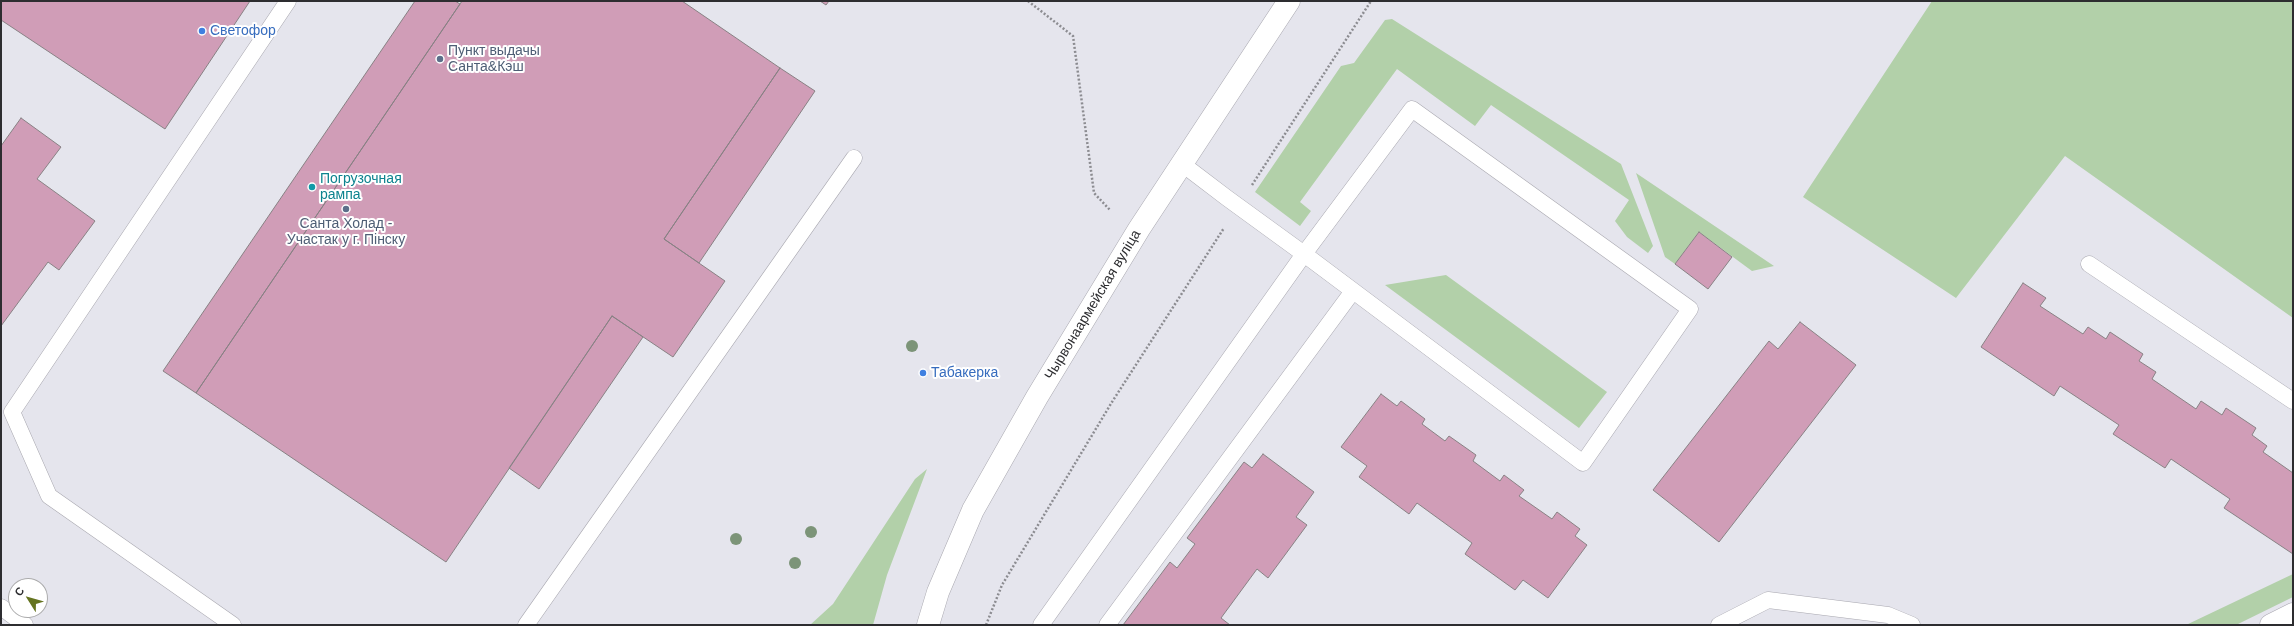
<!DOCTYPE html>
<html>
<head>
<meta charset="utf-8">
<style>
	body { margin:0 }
	#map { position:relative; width:2294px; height:626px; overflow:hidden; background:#e5e5ed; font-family:Helvetica,sans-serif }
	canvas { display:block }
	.frame { position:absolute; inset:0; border:2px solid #2d2d30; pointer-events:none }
	.north { position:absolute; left:8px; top:578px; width:40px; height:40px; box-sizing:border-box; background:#fff; border:1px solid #ababac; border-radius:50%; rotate:307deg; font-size:11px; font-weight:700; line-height:16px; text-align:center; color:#2d2d30 }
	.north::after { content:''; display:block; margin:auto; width:14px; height:18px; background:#657420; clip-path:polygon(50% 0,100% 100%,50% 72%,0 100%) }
</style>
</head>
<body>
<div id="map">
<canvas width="2294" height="626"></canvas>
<div class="frame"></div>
<div class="north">С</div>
</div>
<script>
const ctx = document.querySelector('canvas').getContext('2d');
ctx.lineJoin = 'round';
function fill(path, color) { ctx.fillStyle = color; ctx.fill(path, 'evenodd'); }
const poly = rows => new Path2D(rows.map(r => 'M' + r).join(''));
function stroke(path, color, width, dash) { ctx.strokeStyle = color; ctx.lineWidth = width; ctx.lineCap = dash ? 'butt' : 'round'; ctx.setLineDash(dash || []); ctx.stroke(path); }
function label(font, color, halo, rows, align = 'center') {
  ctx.font = font + ' Helvetica,sans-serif'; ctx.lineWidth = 4; ctx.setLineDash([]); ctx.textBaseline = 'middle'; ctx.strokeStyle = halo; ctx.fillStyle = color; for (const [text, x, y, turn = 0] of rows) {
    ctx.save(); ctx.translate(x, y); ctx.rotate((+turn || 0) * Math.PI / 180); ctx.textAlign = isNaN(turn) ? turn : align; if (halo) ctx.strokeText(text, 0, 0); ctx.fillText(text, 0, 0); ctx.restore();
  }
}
fill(poly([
	[1932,1,2293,1,2293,318,2065,156,1956,298,1803,197],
	[1392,19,1621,164,1653,246,1648,253,1627,237,1615,221,1629,200,1491,105,1475,126,1397,69,1300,202,1311,211,1300,226,1255,192,1341,66,1354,63,1385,20],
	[1636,173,1774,266,1752,271,1699,232,1675,264,1665,257],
	[1446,275,1607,392,1579,428,1385,285],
	[927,469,887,575,873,625,810,625,833,604,915,479],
	[2293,574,2293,597,2236,625,2186,625]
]), '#b2d0a9');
const building = poly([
	[1,1,250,1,165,129,1,20,1,1],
	[415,1,455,1,460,4,196,393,163,371,415,1],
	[462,1,682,1,780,68,664,239,725,281,673,357,612,316,446,562,196,393,462,1],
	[820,1,829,1,826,5,820,1],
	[780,68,815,91,699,263,664,239,780,68],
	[21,118,61,147,37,179,95,221,59,270,48,262,1,326,1,146,21,118],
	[1699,232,1732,257,1708,289,1675,264,1699,232],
	[2023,283,2046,298,2040,306,2083,334,2088,327,2106,339,2110,332,2143,354,2139,361,2156,372,2152,379,2196,409,2201,401,2222,415,2226,408,2256,428,2252,435,2267,446,2263,452,2293,473,2293,554,2224,508,2230,499,2171,459,2165,468,2113,434,2119,425,2060,386,2054,396,1981,347,2023,283],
	[612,316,643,337,539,489,509,468,612,316],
	[1800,322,1856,365,1719,542,1653,490,1769,341,1778,349,1800,322],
	[1381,394,1397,406,1401,401,1425,419,1422,424,1445,441,1449,436,1476,455,1473,461,1500,481,1504,475,1524,490,1519,496,1552,519,1557,512,1580,529,1575,536,1587,545,1548,598,1523,580,1515,590,1465,554,1472,543,1417,503,1409,514,1359,477,1367,466,1341,447,1381,394],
	[1263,454,1314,492,1296,517,1307,525,1268,578,1257,569,1221,618,1230,625,1123,625,1170,562,1177,568,1195,544,1187,538,1244,462,1252,468,1263,454]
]);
fill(building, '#d09db7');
stroke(building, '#888184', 1);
const lane = poly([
	[2089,264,2293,401],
	[1,607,25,625],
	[233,625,49,496,12,412,288,1],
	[526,625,854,158],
	[1041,625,1304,254,1412,109,1690,309,1583,463,1304,254,1227,198,1181,163],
	[1107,625,1353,291],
	[1719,625,1768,600,1888,615,1912,625]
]);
const street = poly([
	[2271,625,2293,614]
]);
const secondary = poly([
	[928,625,938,592,973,510,1037,397,1139,229,1289,1]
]);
stroke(lane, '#a8a7af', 17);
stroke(street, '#a8a7af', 23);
stroke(secondary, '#a8a7af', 23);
stroke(poly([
	[1028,1,1073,36,1094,193,1110,210],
	[1252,185,1371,1],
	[986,625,1002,585,1112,402,1224,228]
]), '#8c8c91', 2.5, [2, 2]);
stroke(lane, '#fff', 16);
stroke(street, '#fff', 22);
stroke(secondary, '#fff', 22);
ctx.fillStyle = '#7c9478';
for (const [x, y] of [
	[912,346],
	[811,532],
	[736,539],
	[795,563]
]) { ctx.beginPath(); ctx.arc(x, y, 6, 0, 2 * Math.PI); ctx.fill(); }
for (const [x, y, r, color] of [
	[202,31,4,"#3f7fe0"],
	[440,59,4,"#5c6f8a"],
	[312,187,4,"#0f9aa8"],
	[346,209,4,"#5c6f8a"],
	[923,373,4,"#3f7fe0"]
]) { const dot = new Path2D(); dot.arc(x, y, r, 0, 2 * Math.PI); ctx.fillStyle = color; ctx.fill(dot); stroke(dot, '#fff', 1.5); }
label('14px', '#366cbe', '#fff', [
	["Светофор",210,31],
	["Табакерка",931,373]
], 'left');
label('14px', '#4e5e75', '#fff', [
	["Пункт выдачы",448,51],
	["Санта&Кэш",448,67],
	["Санта Холад -",346,224,"center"],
	["Участак у г. Пінску",346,240,"center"]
], 'left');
label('14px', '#0d838f', '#fff', [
	["Погрузочная",320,179],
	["рампа",320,195]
], 'left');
label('14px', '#2d2d30', '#fff', [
	["Чырвонаармейская вуліца",1093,305,-59]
]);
</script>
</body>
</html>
